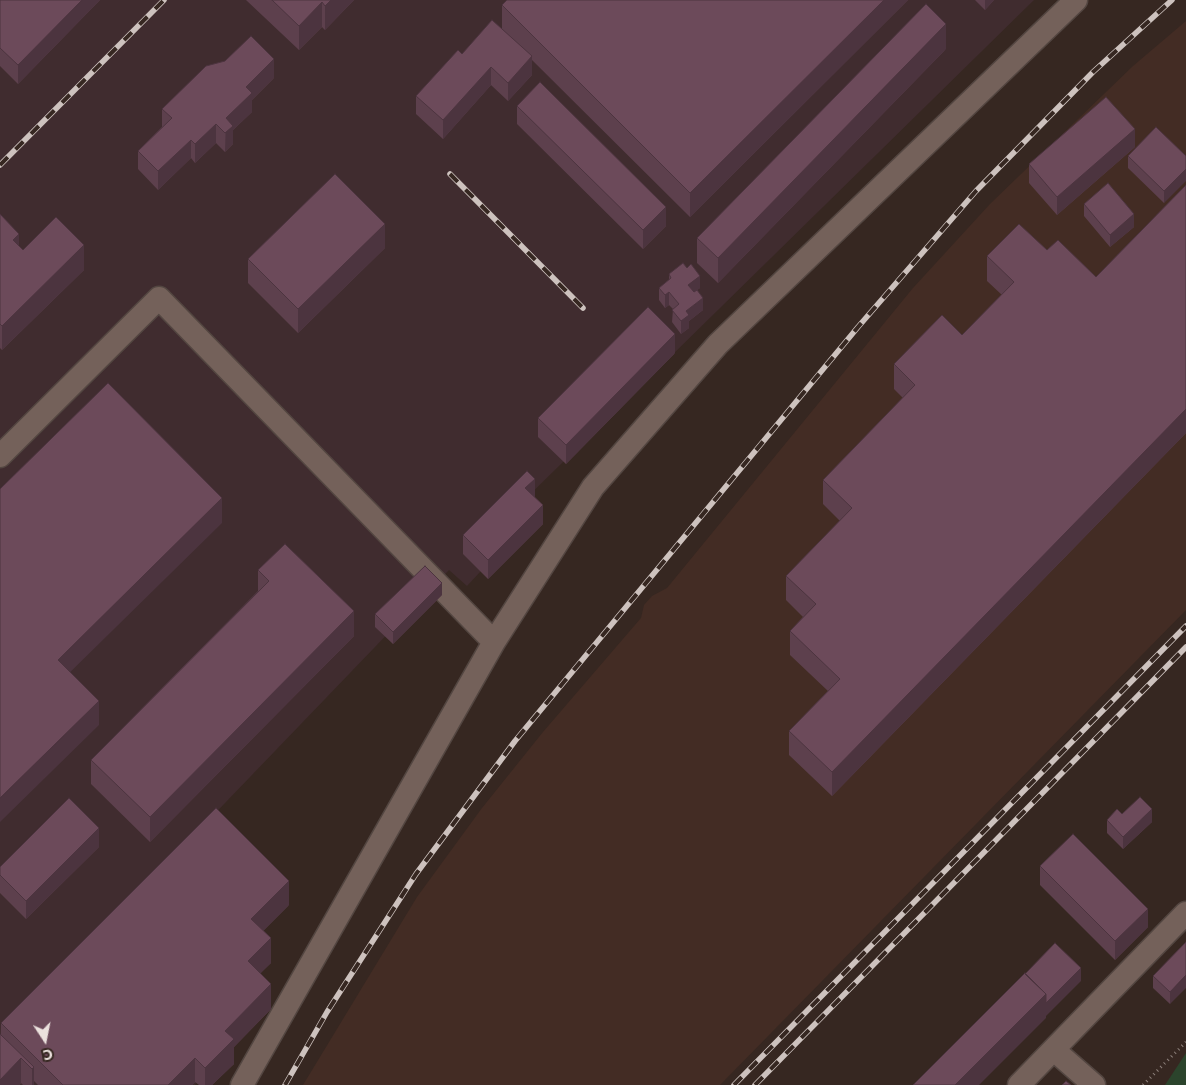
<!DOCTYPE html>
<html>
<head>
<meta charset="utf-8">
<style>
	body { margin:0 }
	#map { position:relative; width:1186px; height:1085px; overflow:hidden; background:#362721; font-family:Commissioner,sans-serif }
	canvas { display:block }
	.north { position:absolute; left:20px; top:1015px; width:50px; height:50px; -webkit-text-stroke:4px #362721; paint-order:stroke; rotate:169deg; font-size:14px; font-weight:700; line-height:20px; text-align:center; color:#ebe1dd }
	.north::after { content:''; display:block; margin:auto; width:18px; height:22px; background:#ebe1dd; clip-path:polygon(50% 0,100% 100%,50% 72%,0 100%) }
</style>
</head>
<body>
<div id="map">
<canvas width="1186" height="1085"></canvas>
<div class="north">С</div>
</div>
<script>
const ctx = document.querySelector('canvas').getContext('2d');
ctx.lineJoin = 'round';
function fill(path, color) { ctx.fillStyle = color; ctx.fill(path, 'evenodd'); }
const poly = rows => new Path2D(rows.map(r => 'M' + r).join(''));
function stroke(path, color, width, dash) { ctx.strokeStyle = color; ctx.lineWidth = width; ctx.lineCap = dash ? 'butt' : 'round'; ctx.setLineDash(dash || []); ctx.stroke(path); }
fill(poly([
	[0,0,1034,0,508,516,521,528,467,586,449,570,201,828,260,995,195,1085,0,1085]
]), '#402c2f');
fill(poly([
	[1186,21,1186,610,720,1085,303,1085,417,897,482,808,543,732,641,618,644,605,652,596,667,588,913,288,990,204,1133,66]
]), '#432c24');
fill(poly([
	[1186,1053,1186,1085,1165,1085]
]), '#2b442c');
const minor = poly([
	[0,456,159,298,494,642],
	[1054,1050,1094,1085],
	[242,1085,494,642,593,487,718,344,1076,0],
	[1019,1085,1186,913]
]);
stroke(minor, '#534641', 25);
stroke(poly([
	[1143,1085,1186,1042]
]), '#8f827d', 3, [1, 4]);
stroke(minor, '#74615a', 22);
const rail = poly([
	[0,165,164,0],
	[450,174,583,308],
	[285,1085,327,1012,416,874,515,741,858,327,976,191,1093,72,1172,0],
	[734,1085,1186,626],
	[755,1085,1186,647]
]);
stroke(rail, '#cdc2be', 5.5);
stroke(rail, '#362721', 4, [11]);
fill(poly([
	[0,0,100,0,18,84,0,66],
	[246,0,354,0,325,30,322,27,299,50],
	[507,0,908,0,690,217,532,60,532,75,508,101,491,85,443,139,416,114,416,96,462,54,502,29,502,5],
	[975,0,994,0,985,10],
	[946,49,718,283,697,263,697,238],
	[274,78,252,100,252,112,233,130,233,144,225,152,216,143,195,163,191,158,158,190,138,169,138,151,162,127,162,109],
	[517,106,666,226,643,249,517,124],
	[1135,147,1057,215,1029,183,1029,164],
	[1128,156,1186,156,1164,203,1128,168],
	[1186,185,1186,433,832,796,789,755,789,731,828,691,790,655,790,631,803,617,786,600,786,576,840,521,823,504,823,480,903,398,894,389,894,364,962,335,1002,295,987,281,987,256,1047,250,1096,277],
	[1084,204,1134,227,1110,247,1084,216],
	[0,214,19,247,23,250,84,270,2,350,0,348],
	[385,248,298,333,248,283,248,259],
	[669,274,700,288,697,290,703,310,689,321,689,328,681,334,672,322,673,309,669,305,665,308,659,300,659,288,669,280],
	[675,353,566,464,538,437,538,418],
	[535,498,543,524,488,579,463,554,463,535],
	[258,570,354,636,150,842,91,784,91,760,258,591],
	[442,595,393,644,375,627,375,614],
	[1122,814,1152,822,1123,849,1107,833,1107,820],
	[99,847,26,919,0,893,0,867],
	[1040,866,1148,927,1115,960,1040,885],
	[289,905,263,931,271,963,260,973,271,1009,234,1047,234,1064,212,1085,199,1085,195,1082,192,1085,38,1085,34,1081,34,1085,23,1085,21,1083,19,1085,0,1085,1,1023],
	[1186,942,1170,1004,1153,988,1153,976]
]), '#5d404d');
fill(poly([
	[82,0,100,0,18,84,18,65],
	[331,0,354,0,325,30,325,6],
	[884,0,908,0,690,217,690,193],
	[985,0,994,0,985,10],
	[322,2,322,27,299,50,299,26],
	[946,24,946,49,718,283,718,258],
	[532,56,532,75,508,101,508,83],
	[274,59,274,78,252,100,252,112,233,130,233,144,225,152,226,118,246,87],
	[491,67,491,85,443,139,443,120],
	[216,124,216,143,195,163,195,144],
	[1135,129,1135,147,1057,215,1057,197],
	[191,140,191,158,158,190,158,171],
	[1186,169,1186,181,1164,203,1164,191],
	[666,207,666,226,643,249,643,230],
	[1134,214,1134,227,1110,247,1110,235],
	[385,224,385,248,298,333,298,309],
	[19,234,19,258,13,240],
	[84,245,84,270,2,350,2,326],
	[700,276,700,288,688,297,688,285],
	[669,292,669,305,665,308,665,295],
	[703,298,703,310,689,321,689,328,681,334,681,321,686,311],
	[675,334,675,353,566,464,566,445],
	[1186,409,1186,433,832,796,832,772],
	[535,479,535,498,525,488],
	[222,498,222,523,58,684,58,660],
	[543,505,543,524,488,579,488,560],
	[442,583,442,595,393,644,393,632],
	[354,611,354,636,150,842,150,817],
	[99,701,99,725,0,822,0,798],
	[1152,809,1152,822,1123,849,1123,837],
	[99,828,99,847,26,919,26,901],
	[289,881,289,905,251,943,251,919],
	[1148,909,1148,927,1115,960,1115,941],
	[271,938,271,963,248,986,248,961],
	[1081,968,1081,981,1046,1016,1046,1018,979,1085,955,1085,1046,994],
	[1186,975,1186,988,1170,1004,1170,992],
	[271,984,271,1009,234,1047,234,1064,212,1085,205,1085,205,1068,225,1031],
	[21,1058,21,1083,19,1085,0,1085,0,1080],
	[195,1058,195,1082,192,1085,168,1085],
	[34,1067,34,1085,32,1085,32,1069]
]), '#4c343f');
const building = poly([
	[0,0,82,0,18,65,0,48,0,0],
	[272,0,331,0,325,6,322,2,299,26,272,0],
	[507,0,884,0,690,193,502,5,507,0],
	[926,4,946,24,718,258,697,238,926,4],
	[492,20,532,56,508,83,491,67,443,120,416,96,458,50,462,54,492,20],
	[251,36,274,59,246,87,252,93,226,118,233,126,225,133,216,124,195,144,191,140,158,171,138,151,172,118,162,109,206,66,225,61,251,36],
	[540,82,666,207,643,230,517,106,540,82],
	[1106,97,1135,129,1057,197,1029,164,1106,97],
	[1156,127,1186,156,1186,169,1164,191,1128,156,1156,127],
	[335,174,385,224,298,309,248,259,335,174],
	[1108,183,1134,214,1110,235,1084,204,1108,183],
	[1186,185,1186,409,832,772,789,731,840,679,790,631,816,604,786,576,852,508,823,480,915,385,894,364,942,315,962,335,1014,282,987,256,1019,224,1047,250,1058,240,1096,277,1186,185],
	[0,214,19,234,13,240,23,250,56,217,84,245,2,326,0,324,0,214],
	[683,263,687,268,691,264,700,276,688,285,694,292,697,290,703,298,686,311,689,315,681,321,672,310,679,304,669,292,665,295,659,288,671,278,669,274,683,263],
	[648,307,675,334,566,445,538,418,648,307],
	[108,383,222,498,58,660,99,701,0,798,0,489,108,383],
	[527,471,535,479,525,488,543,505,488,560,463,535,527,471],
	[285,544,354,611,150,817,91,760,269,581,258,570,285,544],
	[425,566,442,583,393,632,375,614,425,566],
	[1140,797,1152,809,1123,837,1107,820,1117,809,1122,814,1140,797],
	[69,798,99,828,26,901,0,875,0,867,69,798],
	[216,808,289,881,251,919,271,938,248,961,271,984,225,1031,234,1039,205,1068,195,1058,168,1085,63,1085,1,1023,216,808],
	[1073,834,1148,909,1115,941,1040,866,1073,834],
	[1186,942,1186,975,1170,992,1153,976,1186,942],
	[1055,943,1081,968,1046,1003,1046,994,1025,974,1055,943],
	[1025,973,1046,994,955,1085,913,1085,1025,973],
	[0,1034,34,1067,32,1069,21,1058,0,1080,0,1034],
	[1066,1081,1071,1085,1062,1085,1066,1081]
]);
fill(building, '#6c4a5a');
stroke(building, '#4c343f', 1);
</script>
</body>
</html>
